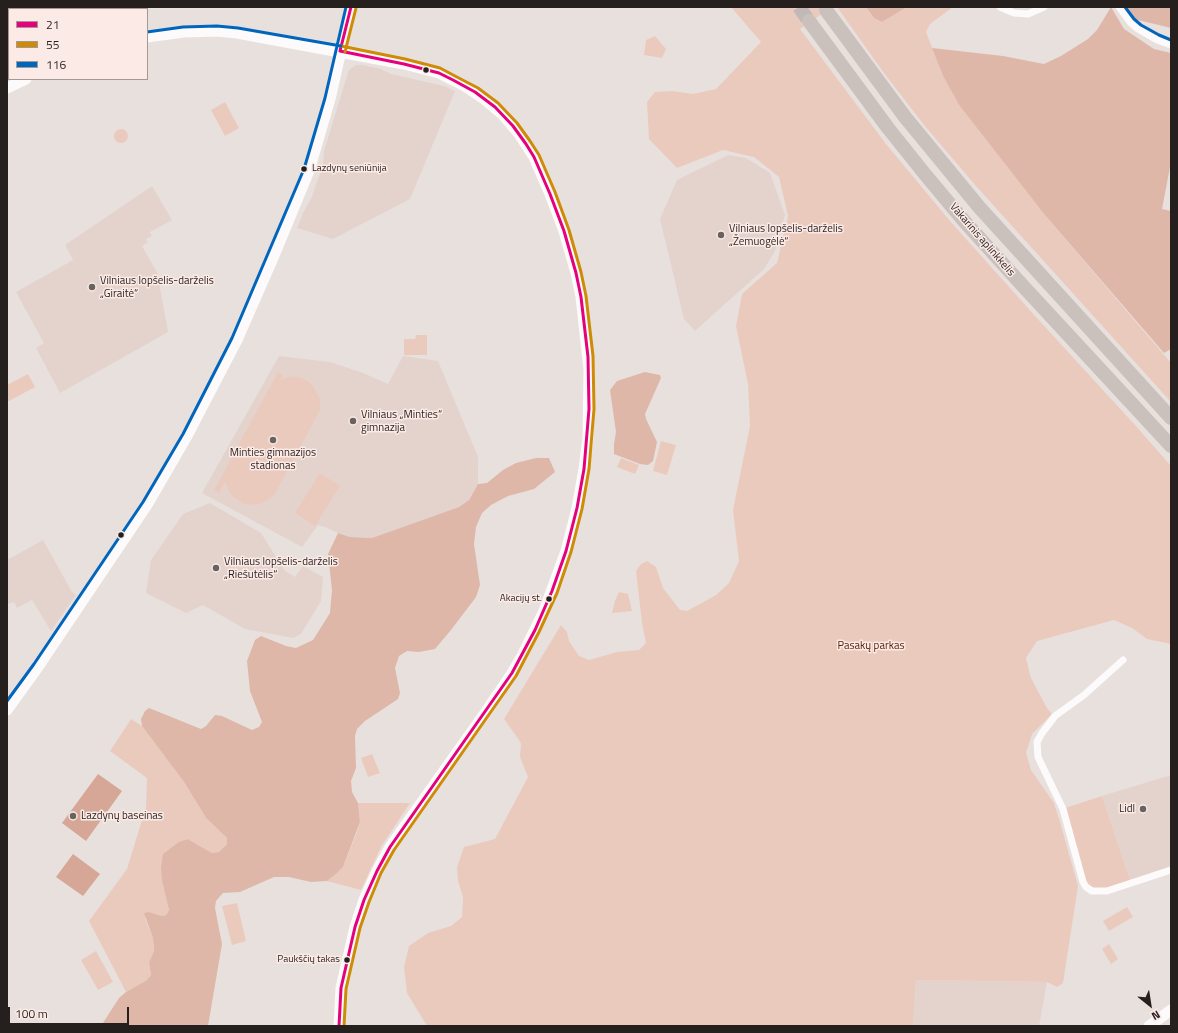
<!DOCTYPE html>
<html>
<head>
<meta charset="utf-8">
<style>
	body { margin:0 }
	#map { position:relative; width:1178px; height:1033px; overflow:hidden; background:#e8e0dd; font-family:"Titillium Web",sans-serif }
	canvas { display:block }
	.frame { position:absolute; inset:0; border:8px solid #251f1d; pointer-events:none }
	.legend { position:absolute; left:8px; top:8px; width:140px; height:72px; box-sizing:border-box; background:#fbeae5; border:1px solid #a59995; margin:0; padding:5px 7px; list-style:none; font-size:12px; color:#251f1d }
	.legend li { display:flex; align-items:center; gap:8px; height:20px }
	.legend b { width:20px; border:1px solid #a59995 }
	.north { position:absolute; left:1130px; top:985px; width:40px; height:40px; -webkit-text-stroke:3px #fbeae5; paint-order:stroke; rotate:150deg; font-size:11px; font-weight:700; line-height:16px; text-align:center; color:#251f1d }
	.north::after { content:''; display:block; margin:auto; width:14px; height:18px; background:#251f1d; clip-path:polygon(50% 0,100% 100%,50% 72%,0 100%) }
	.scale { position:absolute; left:8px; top:1007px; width:121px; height:18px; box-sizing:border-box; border:2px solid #251f1d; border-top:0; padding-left:5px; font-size:12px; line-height:14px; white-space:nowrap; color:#251f1d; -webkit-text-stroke:3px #fbeae5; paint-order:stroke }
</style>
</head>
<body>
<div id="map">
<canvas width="1178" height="1033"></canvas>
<div class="frame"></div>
<ul class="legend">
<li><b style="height:5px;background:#e5007d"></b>21</li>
<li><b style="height:5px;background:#cd8b06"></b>55</li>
<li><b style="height:5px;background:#0065bd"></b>116</li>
</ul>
<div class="north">N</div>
<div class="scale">100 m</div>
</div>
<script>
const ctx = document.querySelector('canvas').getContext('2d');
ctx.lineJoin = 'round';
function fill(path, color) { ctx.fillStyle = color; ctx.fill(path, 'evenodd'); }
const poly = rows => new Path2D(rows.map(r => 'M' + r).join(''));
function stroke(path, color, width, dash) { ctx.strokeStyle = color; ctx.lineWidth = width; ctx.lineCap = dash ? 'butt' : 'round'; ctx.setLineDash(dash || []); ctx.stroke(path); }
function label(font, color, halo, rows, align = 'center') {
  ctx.font = font + ' "Titillium Web",sans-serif'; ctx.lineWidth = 3; ctx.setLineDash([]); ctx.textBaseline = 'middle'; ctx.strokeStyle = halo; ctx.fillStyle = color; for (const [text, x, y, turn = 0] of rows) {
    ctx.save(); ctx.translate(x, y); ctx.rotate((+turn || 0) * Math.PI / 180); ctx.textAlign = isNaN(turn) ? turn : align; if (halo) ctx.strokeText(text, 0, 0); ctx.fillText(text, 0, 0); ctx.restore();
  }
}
fill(poly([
	[7,7,59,7,61,9,9,9,9,67,7,68],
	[356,65,362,65,381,69,391,74,444,86,455,91,410,199,333,239,297,228,303,213,311,199,323,165,324,151,346,79,349,70],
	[728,155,746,158,770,173,785,215,775,251,764,269,695,331,684,319,660,219,677,180],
	[152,186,172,220,150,232,152,236,146,239,148,242,142,246,162,281,159,282,168,332,60,393,36,348,44,343,16,292,73,260,65,245],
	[279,356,330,362,363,373,388,384,403,356,438,361,478,457,478,484,469,500,459,507,372,538,350,537,338,533,325,527,318,525,302,547,202,493],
	[210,503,261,533,285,571,295,577,303,566,323,577,321,601,301,634,293,638,245,629,203,605,186,613,146,593,151,560,183,514],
	[43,540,72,592,76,595,51,631,32,600,17,608,14,602,7,604,7,560],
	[1171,775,1171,866,1130,880,1102,796],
	[916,980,1047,982,1039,1026,913,1026]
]), '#e4d3cd');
fill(poly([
	[731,7,832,7,800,29,886,144,950,221,1036,317,1135,425,1171,466,1171,644,1147,639,1132,628,1114,620,1037,641,1026,658,1031,678,1047,708,1052,714,1032,734,1026,753,1031,770,1054,803,1060,822,1078,886,1063,983,1057,987,1047,982,916,980,913,1026,427,1026,407,993,404,967,409,946,428,933,451,926,462,917,463,897,458,881,457,867,464,847,495,839,528,777,520,757,521,743,504,719,561,625,567,632,569,641,579,656,589,660,617,652,639,650,646,643,642,623,636,571,641,564,647,561,656,567,663,588,680,610,687,611,716,595,729,583,739,561,733,510,750,426,748,384,736,326,742,294,777,263,788,216,779,177,754,157,723,150,677,168,649,139,647,102,655,92,672,91,693,94,716,89,761,42],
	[837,7,866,7,874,18,882,22,907,7,953,7,930,24,926,32,943,76,959,105,1044,214,1171,363,1171,402,976,186,924,125,884,73],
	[655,36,666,49,662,58,644,55,646,40],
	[225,102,239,128,225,136,211,110],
	'114 136a7 7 0 1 1 14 0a7 7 0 1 1-14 0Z',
	[416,335,427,335,427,355,404,355,404,339,415,339],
	[278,372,283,375,281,379,293,376,299,377,308,381,313,386,320,399,320,410,276,492,272,497,262,503,256,505,244,504,235,498,230,493,225,482,219,493,214,490],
	[28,374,35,387,7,402,7,385],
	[661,441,676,445,667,475,653,471],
	[621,458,639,465,635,474,617,467],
	[320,473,340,486,315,526,295,513],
	[619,592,628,594,632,611,612,613,615,601],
	[131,719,142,726,184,782,206,818,227,838,227,844,219,852,212,853,188,839,162,881,169,910,166,915,162,916,149,912,145,918,153,938,154,951,149,962,151,975,147,980,126,992,89,921,127,869,146,807,147,778,110,751],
	[372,754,380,773,368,777,361,758],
	[1102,796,1130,880,1109,887,1098,890,1090,886,1087,883,1065,808],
	[358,803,410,803,381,847,361,890,327,881,336,874,343,867,357,832,360,822],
	[237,903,246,941,232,945,222,906],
	[1127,907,1133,917,1109,931,1103,921],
	[1109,944,1118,959,1111,964,1102,949],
	[96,951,113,982,98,990,81,960]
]), '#ebcabe');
fill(poly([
	[866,7,907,7,882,22,874,18],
	[1111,7,1124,29,1154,49,1171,53,1171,162,1162,209,1171,211,1171,349,1164,353,1044,214,959,105,943,76,932,48,1003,56,1044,64,1061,56,1088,39,1097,30],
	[1125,7,1171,7,1171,28,1134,19],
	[645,372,660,375,661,378,645,414,646,419,657,442,653,461,648,465,640,464,614,454,614,444,616,432,610,390,617,381],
	[536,458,549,458,555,472,534,489,508,496,491,505,482,513,476,527,474,544,480,585,476,597,451,630,435,649,419,652,407,651,399,656,395,668,400,693,398,699,365,721,357,729,355,736,356,768,351,781,352,792,358,803,360,822,343,867,336,874,327,881,311,882,289,877,274,877,240,892,223,893,216,901,215,908,222,944,208,1026,101,1026,119,998,126,992,147,980,151,975,149,962,154,951,153,938,144,913,149,912,162,916,166,915,169,910,162,881,161,867,163,854,179,842,188,839,212,853,219,852,227,844,227,838,206,818,184,782,142,726,141,719,145,711,149,708,201,729,206,726,215,715,222,716,252,730,259,727,262,722,250,691,247,661,255,640,261,636,286,646,296,648,313,640,330,613,332,590,328,554,338,533,350,537,372,538,459,507,469,500,478,484,487,483,503,470,516,463]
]), '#deb7a9');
fill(poly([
	[98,774,122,791,86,841,62,823],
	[73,854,100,874,83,896,56,877]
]), '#d6a796');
stroke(poly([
	[799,7,809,21]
]), '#c1b9b7', 14, [14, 7]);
stroke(poly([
	[1000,7,1014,13,1028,14,1044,7],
	[1119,7,1130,22,1138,29,1157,40,1171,45],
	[1123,660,1084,695,1055,716,1042,733,1037,742,1038,757,1063,809,1083,882,1086,887,1092,891,1107,891,1171,870]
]), '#fcfafa', 7);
stroke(poly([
	[147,37,184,32,217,31,237,33,404,64,439,73,463,85,484,99,502,114,519,134,534,157,550,194,564,231,576,273,581,297,589,370,588,437,584,469,577,508,566,551,544,611,522,656,512,673,485,713,390,847,377,871,364,900,355,927,341,988,339,1026],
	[7,88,26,79],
	[7,710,38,667,147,505,187,436,237,340,273,258,309,171,330,99,351,7],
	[1149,1026,1171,1010]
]), '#fcfafa', 11);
stroke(poly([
	[826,10,905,117,979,207,1171,418],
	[809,21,888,128,924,173,964,221,1023,286,1171,446]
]), '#cac1bd', 14);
stroke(poly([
	[340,51,351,7],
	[339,1026,341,988,355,927,364,900,377,871,390,847,512,673,535,630,552,591,566,551,577,508,584,469,589,409,588,357,581,297,576,273,564,231,550,194,534,157,526,144,513,126,495,107,475,92,453,80,439,73,404,64,340,51]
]), '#e5007d', 3);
stroke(poly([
	[341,46,405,59,440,68,455,76,478,88,498,103,517,123,530,141,539,155,555,192,569,230,581,272,586,296,593,356,594,409,589,469,582,509,571,552,557,593,539,632,516,676,394,850,381,873,369,902,360,928,346,989,344,1026],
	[345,52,356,8]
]), '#cd8b06', 3);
stroke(poly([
	[1125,7,1134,19,1141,25,1159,35,1171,40],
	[147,32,183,27,217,26,238,28,341,46],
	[7,701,34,664,143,502,183,434,232,338,304,169,325,98,346,7]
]), '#0065bd', 3);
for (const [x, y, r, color] of [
	[426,70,3.5,"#251f1d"],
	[304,169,3.5,"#251f1d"],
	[721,235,4,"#696360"],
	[92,287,4,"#696360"],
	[353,421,4,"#696360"],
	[273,440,4,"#696360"],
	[121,535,3.5,"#251f1d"],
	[216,568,4,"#696360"],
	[549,599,3.5,"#251f1d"],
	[1143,809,4,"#696360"],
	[73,816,4,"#696360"],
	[347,960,3.5,"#251f1d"]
]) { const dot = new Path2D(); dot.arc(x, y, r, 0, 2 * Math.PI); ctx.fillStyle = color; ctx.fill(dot); stroke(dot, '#fbeae5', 1.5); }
label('10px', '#251f1d', '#fbeae5', [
	["Lazdynų seniūnija",312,169,"left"],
	["Akacijų st.",542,599],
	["Paukščių takas",340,960]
], 'right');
label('11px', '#251f1d', '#fbeae5', [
	["Vilniaus lopšelis-darželis",729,229],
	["„Žemuogėlė“",729,242],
	["Vilniaus lopšelis-darželis",100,281],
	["„Giraitė“",100,294],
	["Vilniaus „Minties“",361,415],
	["gimnazija",361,428],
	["Minties gimnazijos",273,453,"center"],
	["stadionas",273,466,"center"],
	["Vilniaus lopšelis-darželis",224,562],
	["„Riešutėlis“",224,575],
	["Lidl",1135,809,"right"],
	["Lazdynų baseinas",81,816]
], 'left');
label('11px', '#251f1d', '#fbeae5', [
	["Vakarinis aplinkkelis",982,240,49]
]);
label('11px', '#571d05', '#fbeae5', [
	["Pasakų parkas",871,646]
]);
</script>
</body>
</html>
